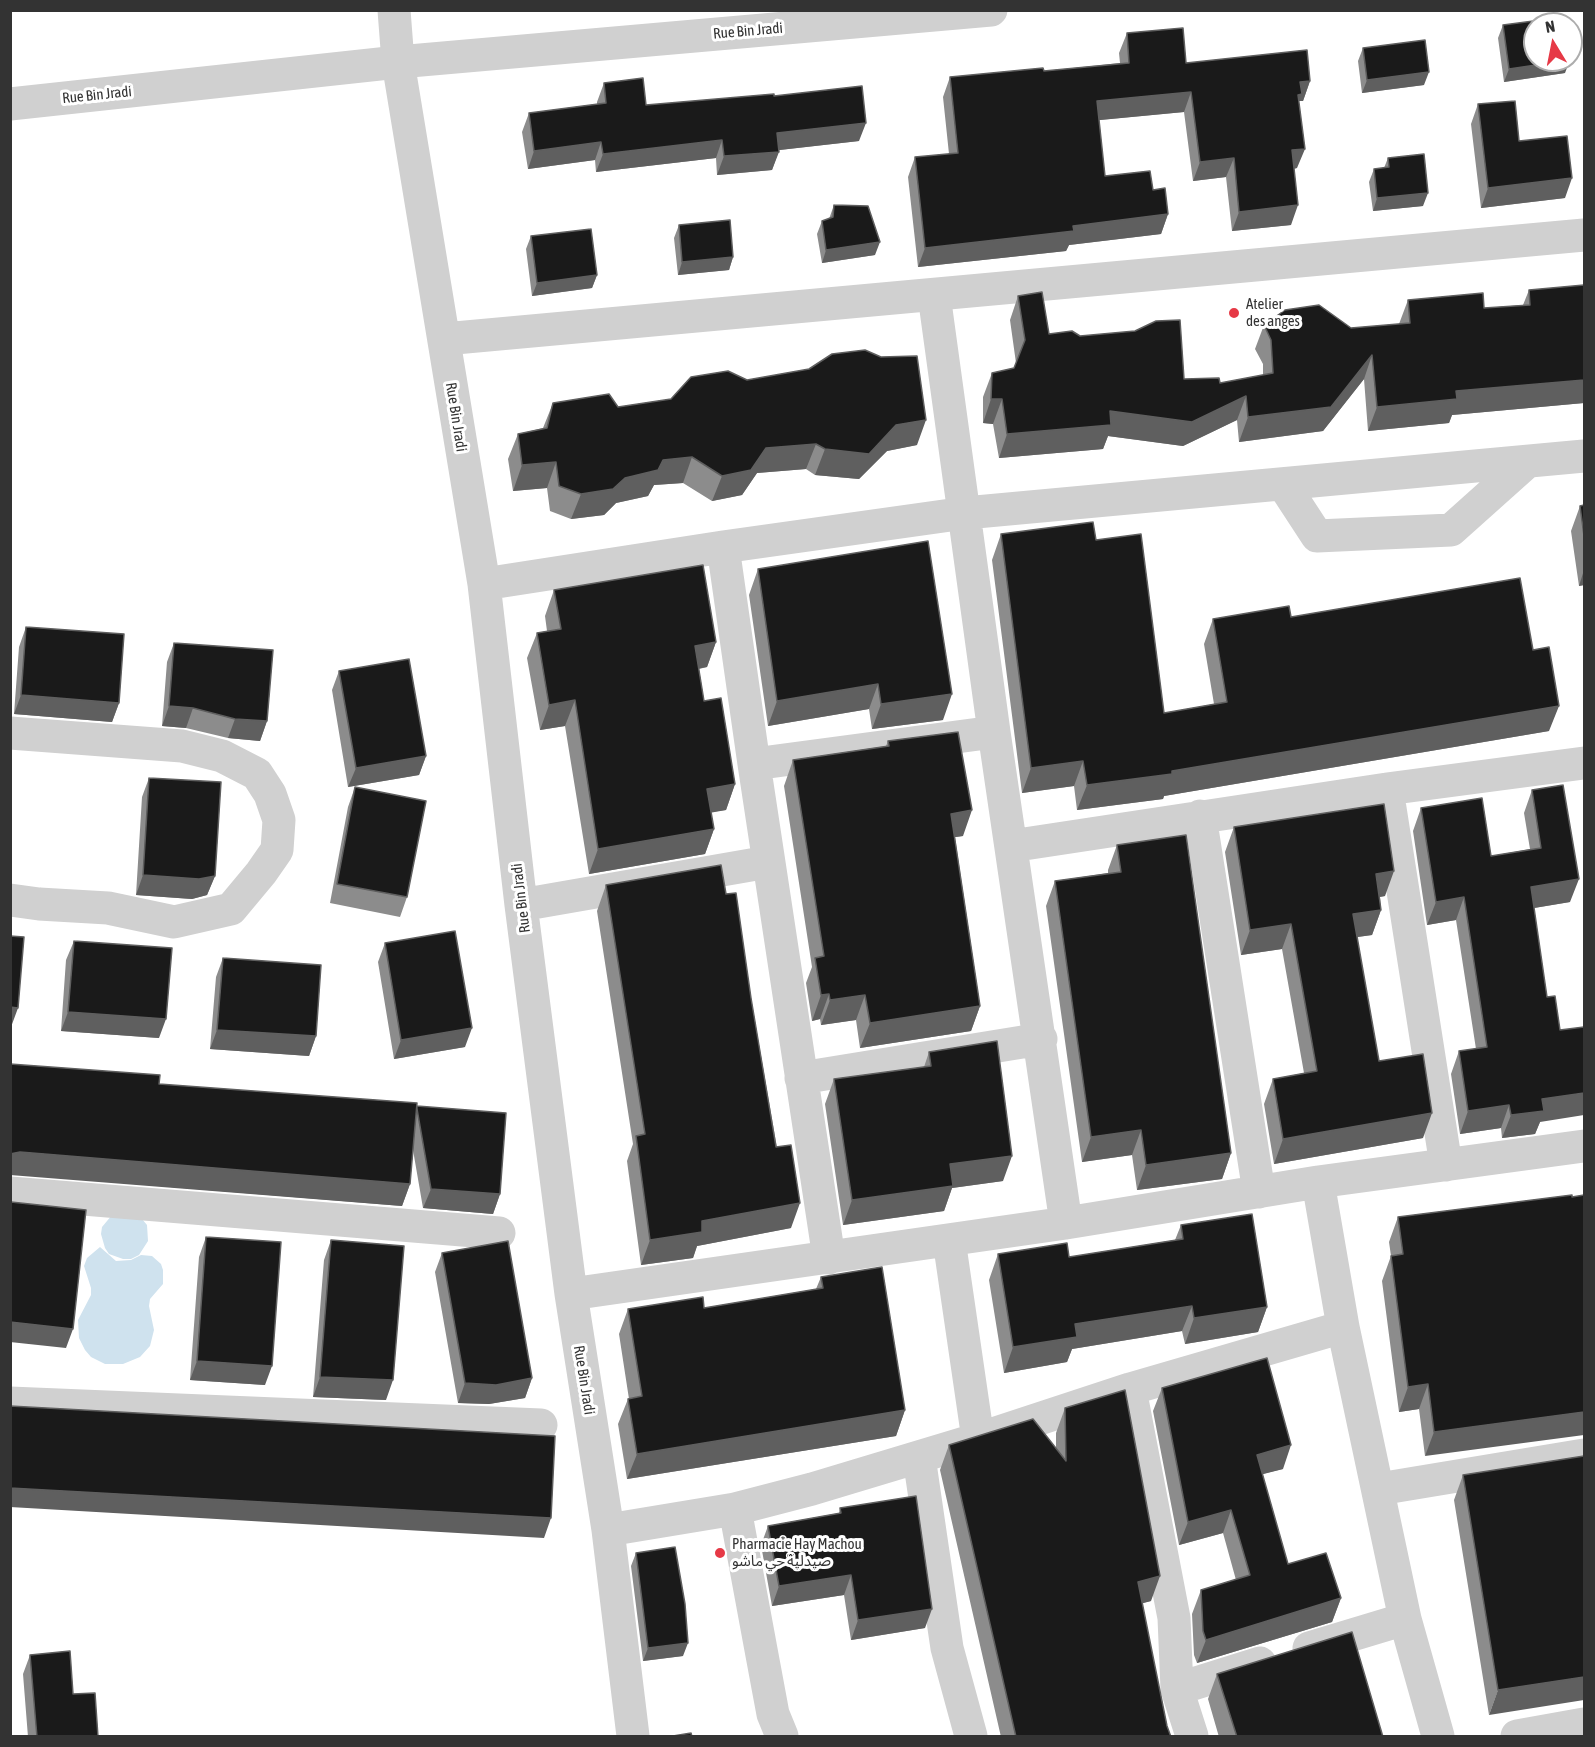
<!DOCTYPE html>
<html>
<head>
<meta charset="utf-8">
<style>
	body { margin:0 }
	#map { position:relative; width:1595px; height:1747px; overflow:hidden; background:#fff; font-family:"Asap Condensed",sans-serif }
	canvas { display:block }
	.frame { position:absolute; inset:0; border:12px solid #333; pointer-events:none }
	.north { position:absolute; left:1523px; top:12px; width:60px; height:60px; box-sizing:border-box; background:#fff; border:2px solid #adadad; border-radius:50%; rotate:350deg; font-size:16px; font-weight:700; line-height:24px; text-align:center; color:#333 }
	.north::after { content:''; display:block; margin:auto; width:21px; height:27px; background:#e63946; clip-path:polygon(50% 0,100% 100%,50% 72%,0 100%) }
</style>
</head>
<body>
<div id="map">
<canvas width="1595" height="1747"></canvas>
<div class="frame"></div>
<div class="north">N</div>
</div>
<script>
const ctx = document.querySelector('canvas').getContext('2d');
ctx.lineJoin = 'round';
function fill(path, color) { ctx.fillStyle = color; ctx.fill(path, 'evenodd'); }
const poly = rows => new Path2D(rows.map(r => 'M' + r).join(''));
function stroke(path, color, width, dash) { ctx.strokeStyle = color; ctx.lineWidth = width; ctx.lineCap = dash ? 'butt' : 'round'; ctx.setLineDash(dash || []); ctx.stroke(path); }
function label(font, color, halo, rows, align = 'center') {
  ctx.font = font + ' "Asap Condensed","Noto Sans Arabic",sans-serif'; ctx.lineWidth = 6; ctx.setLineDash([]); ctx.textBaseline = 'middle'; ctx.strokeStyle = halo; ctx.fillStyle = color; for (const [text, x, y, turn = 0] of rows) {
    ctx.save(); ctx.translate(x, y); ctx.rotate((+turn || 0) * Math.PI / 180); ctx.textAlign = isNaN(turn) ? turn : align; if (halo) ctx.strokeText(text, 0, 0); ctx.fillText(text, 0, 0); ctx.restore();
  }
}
fill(poly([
	[112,1215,142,1219,147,1225,148,1241,139,1255,131,1259,123,1259,109,1254,105,1248,101,1234,102,1227],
	[100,1247,116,1261,131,1260,141,1255,152,1256,161,1264,163,1270,163,1284,150,1299,149,1306,154,1330,150,1346,140,1357,123,1364,105,1364,91,1357,85,1350,79,1338,78,1320,91,1295,91,1288,84,1266,87,1258]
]), '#cfe2ee');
stroke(poly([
	[394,10,398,62,484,584,521,905,571,1294,608,1530,633,1736],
	[10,104,398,62,991,10],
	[934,295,994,732,1066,1223],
	[444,339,1584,235],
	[1283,484,1317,536,1451,530,1527,462],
	[723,547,754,764],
	[484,584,723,547,965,513,1584,456],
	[10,733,182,746,222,756,257,774,270,794,279,820,277,850,261,873,231,909,174,922,108,908,39,904,10,900],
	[1387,789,1446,1165],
	[1200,816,1259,1192],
	[1011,846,1387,789,1584,763],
	[521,905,768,862],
	[801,1078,1041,1039],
	[1318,1182,1343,1327,1405,1619,1438,1736],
	[10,1193,499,1233],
	[949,1240,978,1439],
	[829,1258,754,764,994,732],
	[571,1294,1066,1223,1318,1182,1584,1146],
	[1130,1389,1174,1618,1177,1689,1192,1736],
	[10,1403,541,1425],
	[919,1457,947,1648,971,1736],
	[1379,1489,1584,1455],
	[735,1509,762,1655,773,1714,782,1736],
	[608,1530,735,1509,812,1489,978,1439,1130,1389,1343,1327],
	[1309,1648,1405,1619],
	[1177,1689,1260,1663],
	[1517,1736,1584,1724]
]), '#d0d0d0', 33);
fill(poly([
	[1503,25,1565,73,1504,82,1498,38],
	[1127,33,1186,63,1310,81,1303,101,1299,101,1297,168,1294,169,1291,225,1232,231,1226,177,1193,181,1184,112,1099,120,1105,176,1153,190,1168,214,1161,234,1069,245,1066,251,918,267,908,177,915,157,949,154,943,97,950,77,1044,71,1120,63,1119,53],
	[1363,48,1424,85,1362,93,1358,61],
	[604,83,646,105,774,96,859,141,779,150,772,170,717,175,716,158,596,172,595,160,528,169,522,132,529,113,597,104,597,102],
	[1478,104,1519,141,1565,198,1481,208,1471,124],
	[1388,158,1423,206,1373,211,1369,182,1374,169,1384,168],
	[834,205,875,255,822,263,817,234,822,221,829,219],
	[679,225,733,257,729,270,678,275,674,238],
	[531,236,597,275,592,288,532,296,526,249],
	[1584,285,1584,403,1452,415,1449,423,1368,431,1364,379,1323,431,1239,442,1237,420,1183,446,1108,436,1103,449,999,458,993,424,983,423,983,397,992,373,1014,368,1016,363,1010,320,1018,296,1049,334,1080,336,1184,379,1220,383,1263,375,1263,364,1255,349,1264,325,1351,328,1399,324,1408,300,1484,308,1523,305,1529,290],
	[747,380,917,445,887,451,859,479,815,475,806,469,757,473,742,495,712,501,683,483,654,485,648,496,616,503,604,515,571,519,550,511,547,488,513,491,508,459,518,434,543,428,553,403,618,407,671,399],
	[1584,505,1584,585,1579,586,1571,531,1580,506],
	[1001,534,1096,540,1164,713,1214,704,1204,644,1213,619,1291,617,1533,650,1549,731,1164,796,1163,799,1077,810,1074,786,1022,793,992,560],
	[758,569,943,720,872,729,869,709,768,726,749,595],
	[554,590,716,642,707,667,699,669,704,701,735,784,726,810,711,812,714,829,705,854,589,874,565,726,540,730,527,658,537,633,547,631,545,616],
	[26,627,119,703,112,722,14,714,19,647],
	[174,643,267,721,260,741,228,738,186,728,162,726,167,662],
	[339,671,426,756,419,775,348,787,332,690],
	[888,741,963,836,955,837,980,1006,971,1031,860,1048,856,1020,821,1025,820,1019,812,1021,806,983,812,967,784,786,793,760,886,746],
	[149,778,215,876,207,895,192,899,136,895,142,797],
	[355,787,407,897,400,917,330,903,348,807],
	[1532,790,1570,902,1534,908,1540,1122,1535,1134,1502,1138,1501,1128,1460,1134,1451,1074,1459,1051,1476,1049,1456,920,1427,925,1413,831,1421,808,1491,856,1530,849,1524,813],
	[1234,827,1385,896,1380,897,1381,910,1372,935,1357,937,1379,1061,1423,1138,1274,1164,1264,1104,1273,1079,1304,1073,1282,949,1241,955,1225,852],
	[1117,845,1231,1153,1222,1179,1137,1190,1132,1155,1082,1162,1046,906,1055,881,1108,873,1108,870],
	[606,885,726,894,751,998,791,1228,697,1246,693,1258,641,1265,627,1161,633,1144,597,911],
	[74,941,159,1038,61,1031,66,960],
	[385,943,465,1047,394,1059,378,962],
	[223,958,316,1036,309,1056,210,1049,216,977],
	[929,1052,1003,1181,952,1188,944,1211,843,1225,825,1104,834,1079,924,1067],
	[159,1084,417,1106,500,1194,493,1214,423,1208,413,1150,410,1184,402,1206,12,1174],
	[1572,1195,1425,1456,1419,1409,1399,1412,1382,1281,1391,1256,1389,1242,1398,1217],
	[1181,1225,1267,1307,1258,1332,1185,1344,1182,1331,1072,1349,1067,1362,1004,1373,989,1280,998,1254,1069,1257,1175,1240],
	[206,1237,265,1385,190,1380,199,1257],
	[331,1240,386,1400,313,1397,324,1260],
	[442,1253,532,1378,525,1398,489,1404,458,1403,435,1272],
	[821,1277,905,1410,896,1436,627,1479,618,1424,628,1399,629,1399,619,1334,628,1309,704,1308,816,1289],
	[1162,1388,1283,1469,1262,1474,1288,1564,1341,1598,1332,1622,1197,1663,1194,1655,1192,1614,1201,1590,1236,1580,1223,1533,1179,1545,1153,1411],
	[1065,1408,1151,1601,1142,1603,1167,1726,1171,1737,1001,1737,940,1470,949,1445,1056,1448,1056,1433],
	[1584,1456,1489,1715,1454,1500,1463,1475],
	[840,1508,925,1628,851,1640,844,1595,772,1606,761,1545,768,1526,839,1513],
	[636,1553,683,1656,643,1661,631,1566],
	[30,1655,73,1694,98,1737,28,1737,23,1674],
	[1217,1674,1383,1737,1219,1737,1208,1699]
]), '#8c8c8c');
fill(poly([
	[1570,60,1565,73,1504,82,1509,69],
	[1429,72,1424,85,1362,93,1367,80],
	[1310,81,1303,101,1299,101,1295,114,1300,82],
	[1191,92,1184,112,1090,121,1097,101],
	[866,123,859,141,771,151,777,133],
	[722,140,716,158,596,172,603,154],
	[601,142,595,160,528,169,534,151],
	[1305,149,1297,168,1284,170,1292,150],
	[779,152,772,170,717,175,724,156],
	[1234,158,1226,177,1193,181,1200,162],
	[1572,178,1565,198,1481,208,1488,188],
	[1428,193,1423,206,1373,211,1377,198],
	[1298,205,1291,225,1232,231,1239,212],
	[1168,214,1161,234,1069,245,1066,251,918,267,925,248,1073,226],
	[880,242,875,255,822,263,826,250],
	[733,257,729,270,678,275,682,262],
	[597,275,592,288,532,296,537,283],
	[1372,355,1364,379,1323,431,1239,442,1248,417],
	[1584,380,1584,403,1452,415,1449,423,1368,431,1377,407,1456,391],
	[1246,396,1237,420,1183,446,1108,436,1103,449,999,458,1007,434,1110,411],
	[991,399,1002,399,993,424,983,423],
	[926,420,917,445,887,451,859,479,815,475,825,449,896,425],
	[816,444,806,469,757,473,742,495,712,501,722,476,766,448],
	[692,457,683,483,654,485,648,496,616,503,604,515,571,519,581,494,625,478,663,460],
	[556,462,547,488,513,491,522,465],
	[1584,570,1584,585,1579,586],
	[716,642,707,667,686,671,695,646],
	[878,684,869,709,768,726,777,701],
	[952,694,943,720,872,729,881,704],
	[21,695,119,703,112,722,14,714],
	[575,700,565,726,540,730,549,705],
	[169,706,193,708,186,728,162,726],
	[1559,706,1549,731,1164,796,1163,799,1077,810,1087,785],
	[235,719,267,721,260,741,228,738],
	[426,756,419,775,348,787,356,768],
	[1083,761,1074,786,1022,793,1031,768],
	[735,784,726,810,698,815,707,789],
	[972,810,963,836,942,839,951,814],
	[714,829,705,854,589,874,598,849],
	[1394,871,1385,896,1367,899,1376,874],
	[143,875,215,876,207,895,192,899,136,895],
	[1579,879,1570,902,1522,910,1531,887],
	[1464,897,1456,920,1427,925,1436,902],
	[1381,910,1372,935,1343,939,1353,914],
	[1291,924,1282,949,1241,955,1250,930],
	[829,994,820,1019,812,1021,821,995],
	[865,995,856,1020,821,1025,830,1000],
	[980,1006,971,1031,860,1048,870,1023],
	[10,1007,18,1008,11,1027,10,1027],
	[68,1012,166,1019,159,1038,61,1031],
	[472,1028,465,1047,394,1059,401,1040],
	[217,1030,316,1036,309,1056,210,1049],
	[1584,1093,1584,1115,1540,1122,1535,1134,1502,1138,1511,1115,1542,1099],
	[1509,1105,1501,1128,1460,1134,1468,1111],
	[1432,1113,1423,1138,1274,1164,1283,1139],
	[1141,1130,1132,1155,1082,1162,1091,1137],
	[20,1152,410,1184,402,1206,10,1175,10,1154],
	[1231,1153,1222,1179,1137,1190,1146,1165],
	[1012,1156,1003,1181,952,1188,944,1211,843,1225,852,1200,950,1164],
	[431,1189,500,1194,493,1214,423,1208],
	[800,1203,791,1228,697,1246,693,1258,641,1265,650,1240,702,1221],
	[1192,1306,1182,1331,1072,1349,1067,1362,1004,1373,1013,1347,1075,1324],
	[1267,1307,1258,1332,1185,1344,1194,1318],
	[10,1322,73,1329,66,1348,10,1342],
	[197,1361,272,1366,265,1385,190,1380],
	[320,1377,393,1380,386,1400,313,1397],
	[532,1378,525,1398,489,1404,458,1403,465,1383],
	[1428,1384,1419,1409,1399,1412,1408,1387],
	[905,1410,896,1436,627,1479,637,1454],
	[1584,1412,1584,1435,1425,1456,1434,1432],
	[1291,1445,1283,1469,1248,1478,1257,1455],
	[10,1488,551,1518,544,1538,10,1507],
	[1231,1510,1223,1533,1179,1545,1188,1522],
	[851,1575,844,1595,772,1606,779,1586],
	[1160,1576,1151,1601,1129,1607,1138,1582],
	[1341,1598,1332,1622,1197,1663,1206,1640],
	[932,1609,925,1628,851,1640,858,1620],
	[688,1643,683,1656,643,1661,648,1648],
	[1584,1677,1584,1700,1489,1715,1498,1690]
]), '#5f5f5f');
const building = poly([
	[1564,17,1565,24,1535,24,1535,60,1570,60,1509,69,1503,25,1564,17],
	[1183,28,1186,63,1307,50,1310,81,1300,82,1302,94,1298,95,1305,149,1292,150,1298,205,1239,212,1234,158,1200,162,1191,92,1097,101,1105,176,1150,171,1153,190,1165,188,1168,214,1073,226,1074,231,925,248,915,157,958,153,950,77,1043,68,1044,71,1129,63,1127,33,1183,28],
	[1425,40,1429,72,1367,80,1363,48,1425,40],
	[643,78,646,105,774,94,774,96,862,86,866,123,777,133,779,152,724,156,722,140,603,154,601,142,534,151,529,113,606,103,604,83,643,78],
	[1515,101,1519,141,1567,136,1572,178,1488,188,1478,104,1515,101],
	[1424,154,1428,193,1377,198,1374,169,1389,167,1388,158,1424,154],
	[834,205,868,206,880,242,826,250,822,221,833,217,834,205],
	[730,220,733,257,682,262,679,225,730,220],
	[591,229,597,275,537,283,531,236,591,229],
	[1584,285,1584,380,1456,391,1457,399,1377,407,1372,355,1331,407,1248,417,1246,396,1192,422,1110,411,1111,425,1007,434,1002,399,991,399,992,373,1014,368,1025,340,1018,296,1042,292,1049,334,1072,331,1080,336,1135,331,1156,321,1180,320,1184,379,1219,378,1220,383,1273,373,1271,340,1264,325,1285,310,1319,305,1351,328,1410,323,1408,300,1483,293,1484,308,1530,305,1529,290,1584,285],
	[865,350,881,357,917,356,926,420,896,425,869,454,825,449,816,444,766,448,751,470,722,476,692,457,663,460,658,470,625,478,613,489,581,494,559,486,556,462,522,465,518,434,547,428,553,403,609,394,618,407,671,399,691,377,728,371,747,380,809,369,832,354,865,350],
	[1584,505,1584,536,1580,506,1584,505],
	[1093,522,1096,540,1141,534,1164,713,1227,702,1213,619,1289,606,1291,617,1520,578,1533,650,1549,647,1559,706,1172,771,1172,774,1087,785,1083,761,1031,768,1001,534,1093,522],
	[928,541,952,694,881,704,878,684,777,701,758,569,928,541],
	[703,565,716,642,695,646,704,701,721,698,735,784,707,789,714,829,598,849,575,700,549,705,537,633,561,629,554,590,703,565],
	[26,627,124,634,119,703,21,695,26,627],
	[174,643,273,650,267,721,235,719,193,708,169,706,174,643],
	[409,659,426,756,356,768,339,671,409,659],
	[958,732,972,810,951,814,980,1006,870,1023,865,995,830,1000,829,994,821,995,815,958,824,956,793,760,889,746,888,741,958,732],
	[149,778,221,782,215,876,199,879,143,875,149,778],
	[1563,785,1579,879,1531,887,1547,997,1555,996,1560,1030,1584,1027,1584,1093,1542,1099,1544,1111,1511,1115,1509,1105,1468,1111,1459,1051,1487,1047,1464,897,1436,902,1421,808,1482,798,1491,856,1541,848,1532,790,1563,785],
	[355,787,426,801,407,897,337,884,355,787],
	[1384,804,1394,871,1376,874,1381,910,1353,914,1379,1061,1423,1054,1432,1113,1283,1139,1273,1079,1317,1071,1291,924,1250,930,1234,827,1384,804],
	[1186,835,1231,1153,1146,1165,1141,1130,1091,1137,1055,881,1121,872,1117,845,1186,835],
	[721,865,726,894,736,893,751,998,776,1147,791,1145,800,1203,702,1221,702,1232,650,1240,636,1136,645,1134,606,885,721,865],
	[455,931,472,1028,401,1040,385,943,455,931],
	[10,936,24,937,18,1008,10,1007,10,936],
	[74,941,172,948,166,1019,68,1012,74,941],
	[223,958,321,965,316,1036,217,1030,223,958],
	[997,1041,1012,1156,950,1164,953,1186,852,1200,834,1079,931,1066,929,1052,997,1041],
	[10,1064,160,1075,159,1084,417,1103,410,1184,20,1152,10,1154,10,1064],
	[417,1106,506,1113,500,1194,431,1189,417,1109,417,1106],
	[1572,1195,1572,1197,1584,1195,1584,1412,1434,1432,1428,1384,1408,1387,1391,1256,1403,1254,1398,1217,1572,1195],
	[11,1202,86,1210,73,1329,10,1322,11,1202],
	[1252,1214,1267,1307,1194,1318,1192,1306,1075,1324,1077,1337,1013,1347,998,1254,1067,1243,1069,1257,1183,1239,1181,1225,1252,1214],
	[206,1237,281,1242,272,1366,197,1361,206,1237],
	[331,1240,404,1246,393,1380,320,1377,331,1240],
	[508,1241,532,1378,496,1385,465,1383,442,1253,508,1241],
	[882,1267,905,1410,637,1454,628,1399,642,1396,628,1309,703,1297,704,1308,823,1288,821,1277,882,1267],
	[1267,1358,1291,1445,1257,1455,1288,1564,1326,1553,1341,1598,1206,1640,1203,1631,1201,1590,1250,1575,1231,1510,1188,1522,1162,1388,1267,1358],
	[1125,1390,1160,1576,1138,1582,1167,1726,1171,1737,1016,1737,949,1445,1033,1419,1066,1461,1065,1408,1125,1390],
	[10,1406,555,1436,551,1518,10,1488,10,1406],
	[1584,1456,1584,1677,1498,1690,1463,1475,1584,1456],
	[916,1496,932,1609,858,1620,851,1575,779,1586,768,1526,841,1513,840,1508,916,1496],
	[675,1547,685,1604,688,1643,648,1648,636,1553,675,1547],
	[1352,1632,1383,1737,1237,1737,1217,1674,1352,1632],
	[70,1651,73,1694,95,1693,98,1737,37,1737,30,1655,70,1651],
	[691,1733,692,1737,667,1737,691,1733]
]);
fill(building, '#1a1a1a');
stroke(building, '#5f5f5f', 1.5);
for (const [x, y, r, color] of [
	[1234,313,6,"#e63946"],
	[720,1553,6,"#e63946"]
]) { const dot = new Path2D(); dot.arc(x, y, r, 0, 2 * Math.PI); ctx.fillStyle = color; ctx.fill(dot); stroke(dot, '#fff', 2); }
label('15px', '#333', '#fff', [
	["Rue Bin Jradi",748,31,-5],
	["Rue Bin Jradi",97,95,-6],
	["Rue Bin Jradi",456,417,81],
	["Rue Bin Jradi",521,898,-97],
	["Rue Bin Jradi",584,1380,81]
]);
label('15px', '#333', '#fff', [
	["Atelier",1246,304],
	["des anges",1246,321],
	["Pharmacie Hay Machou",732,1544],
	["صيدلية حي ماشو",732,1561]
], 'left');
</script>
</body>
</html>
